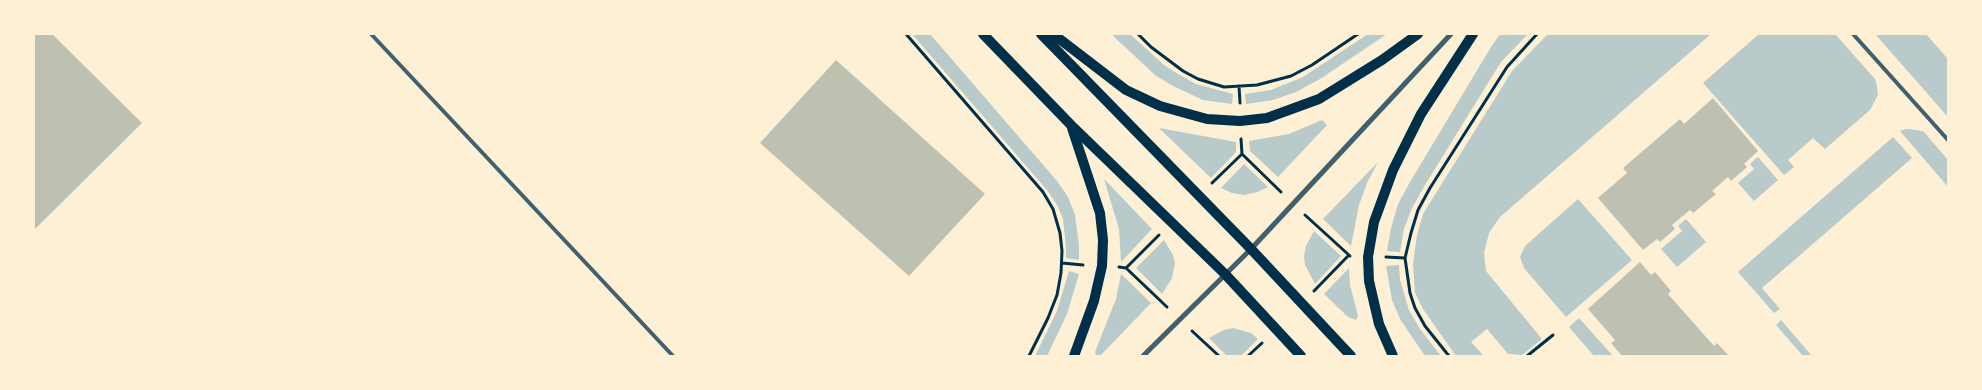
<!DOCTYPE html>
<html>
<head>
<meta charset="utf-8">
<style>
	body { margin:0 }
	#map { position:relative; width:1982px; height:390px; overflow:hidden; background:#fdf0d5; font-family:"Public Sans",sans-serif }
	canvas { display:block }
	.frame { position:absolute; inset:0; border:35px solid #fdf0d5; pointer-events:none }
</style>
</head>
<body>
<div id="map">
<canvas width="1982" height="390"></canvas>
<div class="frame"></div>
</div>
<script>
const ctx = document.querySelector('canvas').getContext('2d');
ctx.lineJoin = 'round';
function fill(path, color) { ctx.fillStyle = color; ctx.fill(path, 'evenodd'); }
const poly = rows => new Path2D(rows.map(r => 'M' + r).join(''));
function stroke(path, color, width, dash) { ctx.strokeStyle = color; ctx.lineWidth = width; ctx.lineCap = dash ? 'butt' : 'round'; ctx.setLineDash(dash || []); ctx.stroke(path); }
fill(poly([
	[912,34,930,34,1057,181,1068,197,1075,215,1079,245,1079,260,1066,258,1066,247,1063,219,1057,205,1047,190],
	[1111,34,1130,34,1164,65,1178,74,1196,84,1233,94,1232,104,1203,100,1171,85,1155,75],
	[1368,34,1387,34,1320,79,1296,92,1273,100,1246,104,1245,94,1271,90,1303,77],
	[1500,34,1528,34,1501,62,1425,185,1412,208,1404,229,1400,252,1387,251,1391,228,1398,204,1410,182,1491,47],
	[1548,34,1711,34,1500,217,1489,233,1484,253,1486,271,1542,339,1522,355,1508,354,1487,329,1471,342,1484,356,1456,356,1423,309,1415,293,1413,264,1417,235,1423,214,1512,71],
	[1759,34,1835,34,1875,79,1877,86,1878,95,1870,110,1825,149,1813,138,1788,160,1794,167,1784,175,1703,83],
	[1875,34,1926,34,1948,59,1948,117],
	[1322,120,1327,125,1278,177,1250,151,1249,141,1289,134],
	[1159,128,1236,142,1236,152,1211,178],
	[1906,129,1917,130,1924,132,1948,160,1948,187,1900,131],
	[1893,137,1912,158,1762,288,1780,309,1774,313,1738,272],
	[1758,157,1778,180,1754,201,1738,183,1754,169,1750,164],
	[1378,162,1367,183,1359,205,1351,246,1323,219],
	[1244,164,1268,187,1257,192,1244,195,1232,193,1221,188],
	[1104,179,1152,229,1121,262,1119,229],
	[1578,199,1632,260,1566,317,1524,268,1520,257,1525,246],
	[1686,219,1706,242,1677,267,1661,249,1682,231,1678,226],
	[1314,231,1341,256,1315,284,1305,265,1304,256,1306,246],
	[1164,240,1173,255,1175,263,1172,278,1162,294,1136,268],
	[1399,265,1400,280,1409,310,1420,329,1441,356,1425,356,1400,319,1392,300,1386,266],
	[1349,268,1350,285,1358,316,1356,320,1348,317,1324,294],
	[1069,271,1079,274,1067,314,1047,356,1035,356,1057,311],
	[1121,274,1151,303,1100,356,1096,356,1095,352,1116,299],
	[1579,318,1613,356,1594,356,1569,327],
	[1781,320,1812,356,1803,356,1776,325],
	[1233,328,1251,333,1258,339,1241,356,1227,356,1209,338,1224,330]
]), '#b9caca');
fill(poly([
	[34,34,52,34,142,123,34,230],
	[836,60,985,194,909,276,760,143],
	[1713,98,1758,151,1744,164,1747,167,1731,181,1728,177,1712,191,1716,194,1693,213,1690,210,1672,225,1675,229,1660,242,1657,239,1643,250,1598,198,1627,173,1623,168,1680,119,1684,124],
	[1640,262,1651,275,1655,272,1671,291,1668,294,1714,346,1717,343,1729,356,1622,356,1611,343,1615,340,1588,309]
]), '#bec0b2');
stroke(poly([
	[906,34,1043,192,1053,209,1060,233,1062,251,1061,273,1057,295,1048,318,1029,356],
	[1138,34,1151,47,1183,71,1198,79,1224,87,1257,85,1291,76,1312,65,1358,34],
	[1239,86,1240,103],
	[1241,139,1242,154,1281,192],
	[1212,183,1242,154],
	[1305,215,1350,256],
	[1386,257,1405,258],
	[1062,263,1083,265],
	[1119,267,1126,268,1167,307],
	[1126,268,1159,235],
	[1314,291,1348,256],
	[1192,331,1219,356],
	[1248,356,1262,343],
	[1449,356,1425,326,1415,308,1410,293,1405,258,1411,233,1418,210,1430,188,1507,67,1537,34],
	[1527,356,1553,335]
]), '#003049', 3);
stroke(poly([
	[371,34,673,356],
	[1853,34,1948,140]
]), '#3f606c', 4);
stroke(poly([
	[1143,356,1251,249,1451,34]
]), '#3f606c', 5);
stroke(poly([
	[983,34,1071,125,1225,274,1301,356],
	[1041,34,1251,249,1351,356],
	[1053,34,1126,90,1160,106,1207,119,1240,121,1267,118,1319,99,1382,60,1418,34],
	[1072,128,1100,213,1103,240,1102,266,1094,301,1074,356],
	[1393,356,1379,324,1369,281,1368,257,1374,222,1393,170,1421,114,1473,34]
]), '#003049', 10);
</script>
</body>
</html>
